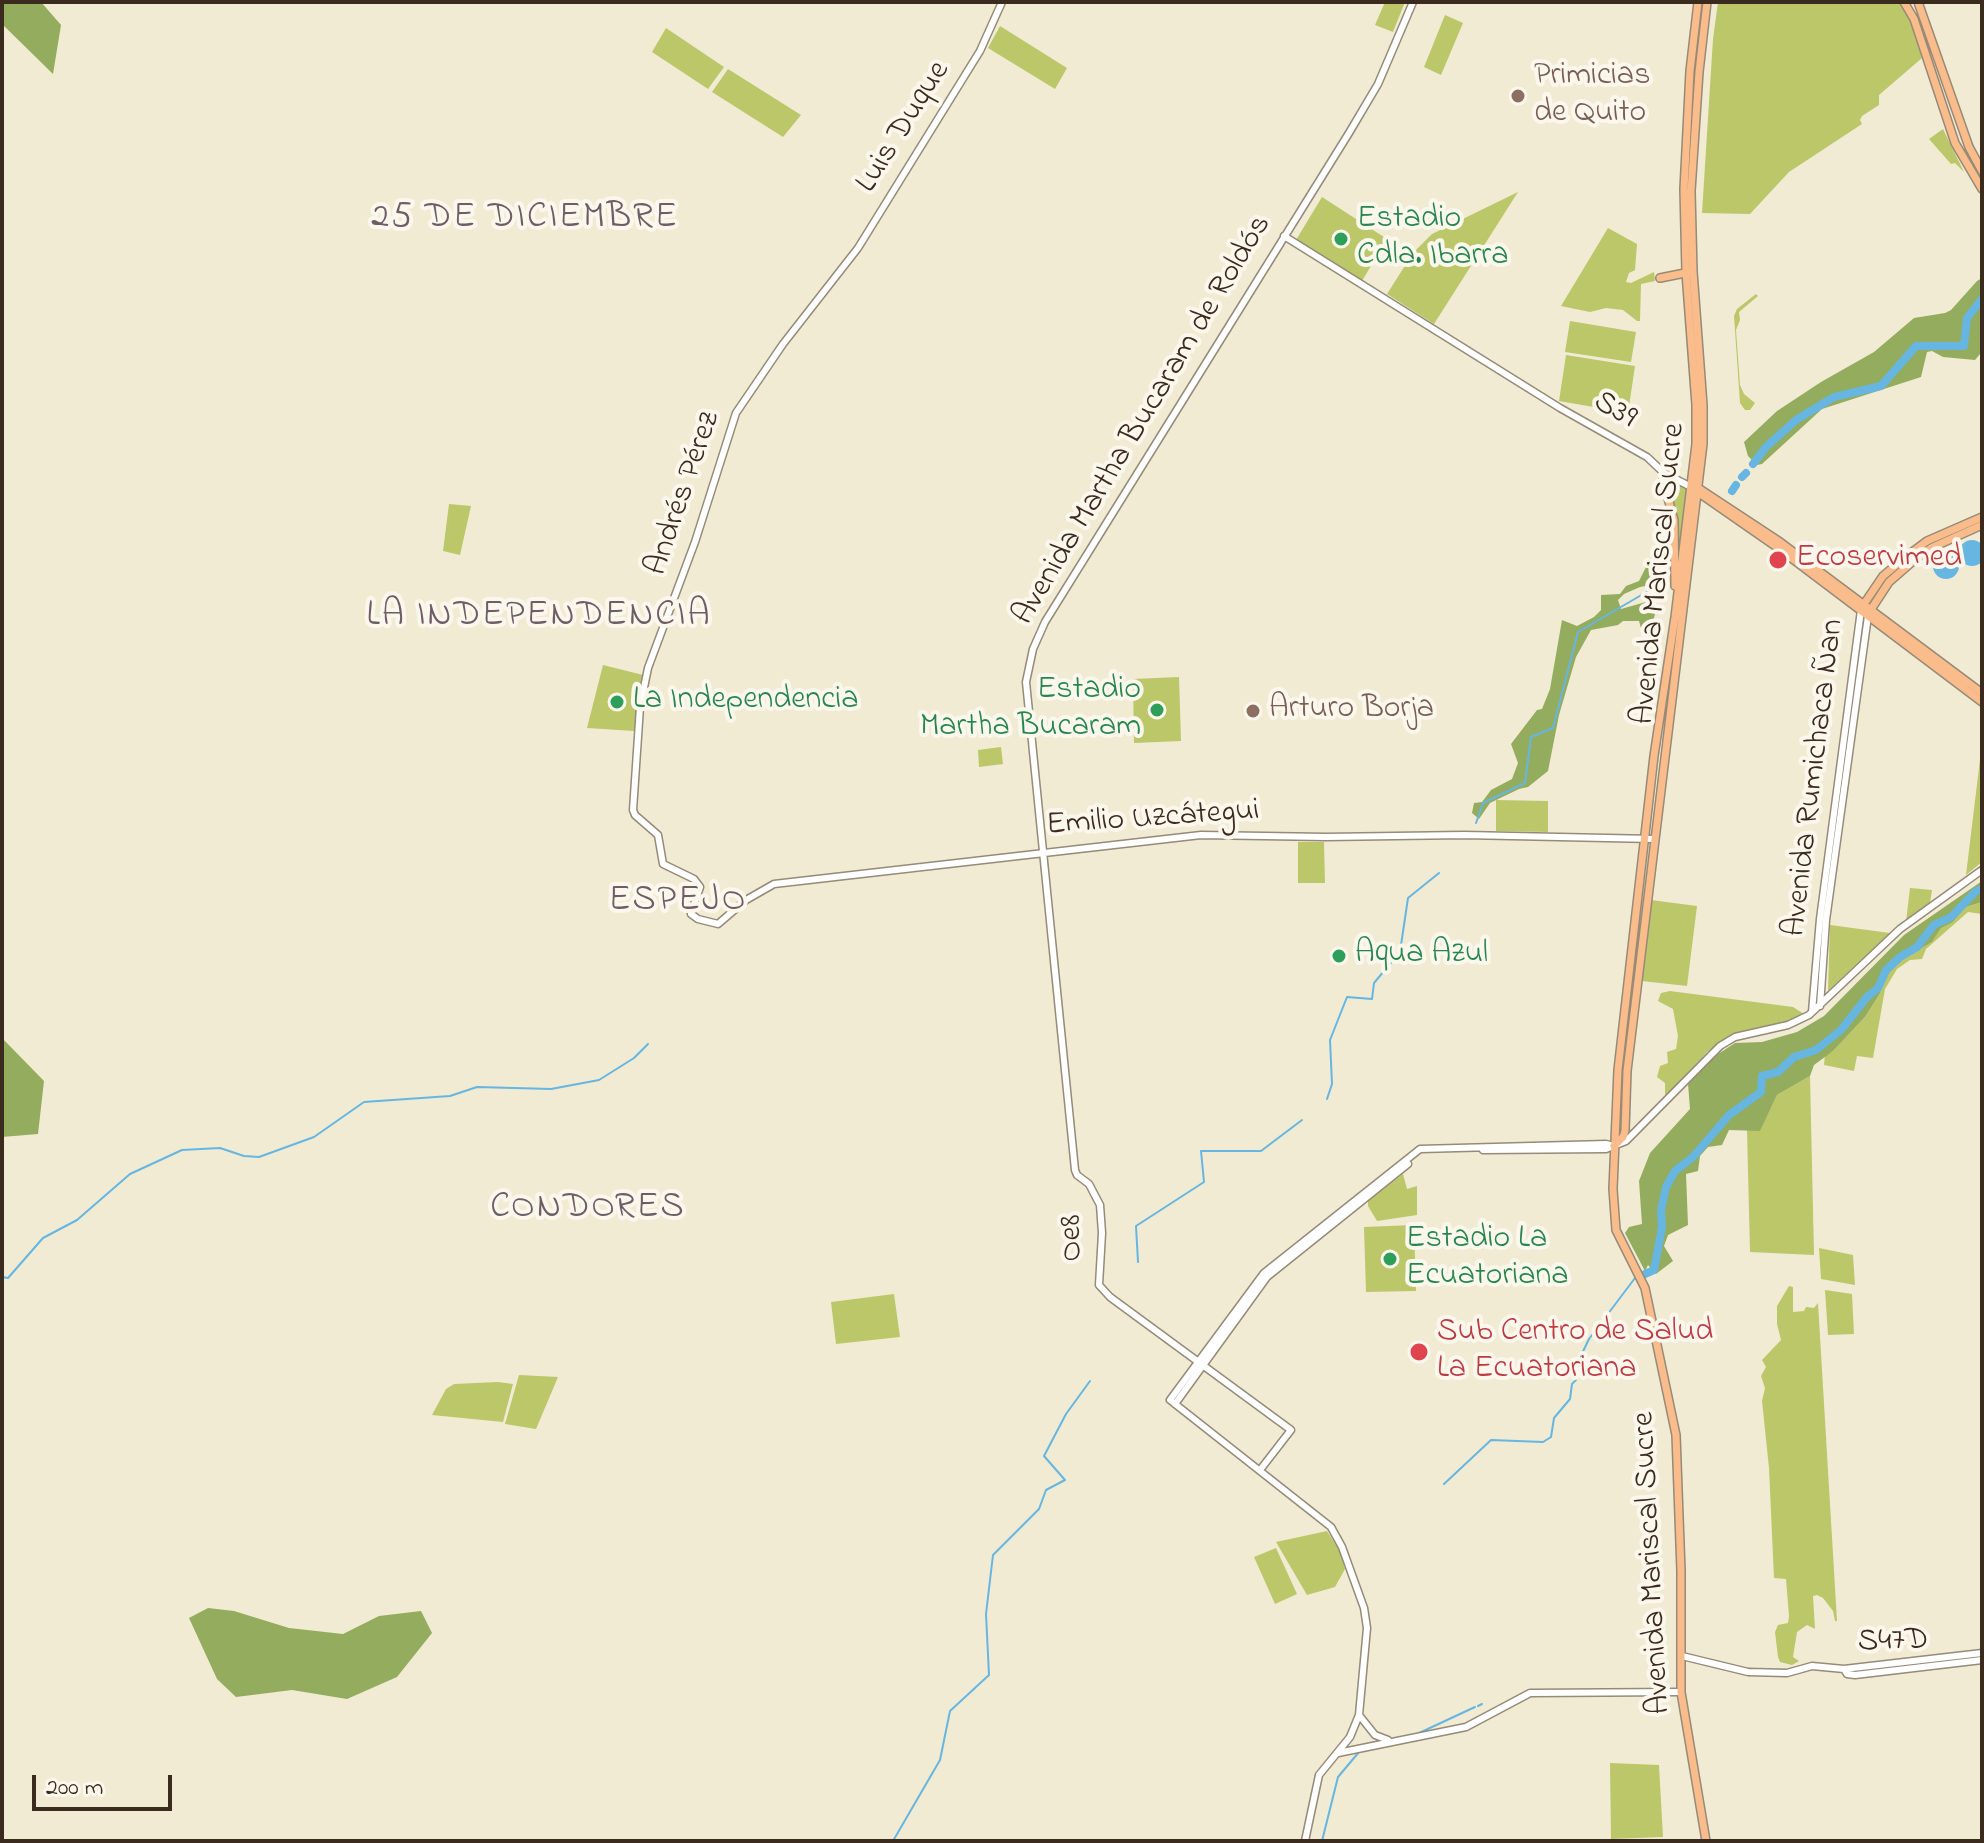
<!DOCTYPE html>
<html>
<head>
<meta charset="utf-8">
<style>
	body { margin:0 }
	#map { position:relative; width:1984px; height:1843px; overflow:hidden; background:#f1ebd4; font-family:"Indie Flower",sans-serif }
	canvas { display:block }
	.frame { position:absolute; inset:0; border:4px solid #3b2a1e; pointer-events:none }
	.scale { position:absolute; left:32px; top:1775px; width:140px; height:36px; box-sizing:border-box; border:4px solid #3b2a1e; border-top:0; padding-left:10px; font-size:24px; line-height:28px; white-space:nowrap; color:#3b2a1e; -webkit-text-stroke:6px #fbf7ec; paint-order:stroke }
</style>
</head>
<body>
<div id="map">
<canvas width="1984" height="1843"></canvas>
<div class="frame"></div>
<div class="scale">200 m</div>
</div>
<script>
const ctx = document.querySelector('canvas').getContext('2d');
ctx.lineJoin = 'round';
function fill(path, color) { ctx.fillStyle = color; ctx.fill(path, 'evenodd'); }
const poly = rows => new Path2D(rows.map(r => 'M' + r).join(''));
function stroke(path, color, width, dash) { ctx.strokeStyle = color; ctx.lineWidth = width; ctx.lineCap = dash ? 'butt' : 'round'; ctx.setLineDash(dash || []); ctx.stroke(path); }
function label(font, color, halo, rows, align = 'center') {
  ctx.font = font + ' "Indie Flower",sans-serif'; ctx.lineWidth = 8; ctx.setLineDash([]); ctx.textBaseline = 'middle'; ctx.strokeStyle = halo; ctx.fillStyle = color; for (const [text, x, y, turn = 0] of rows) {
    ctx.save(); ctx.translate(x, y); ctx.rotate((+turn || 0) * Math.PI / 180); ctx.textAlign = isNaN(turn) ? turn : align; if (halo) ctx.strokeText(text, 0, 0); ctx.fillText(text, 0, 0); ctx.restore();
  }
}
fill(poly([
	[1385,2,1405,2,1393,32,1375,25],
	[1718,2,1899,2,1910,18,1922,58,1879,95,1879,105,1862,116,1860,120,1862,124,1789,172,1750,214,1702,213,1713,39],
	[1445,15,1463,23,1441,75,1424,67],
	[1000,26,1067,68,1055,89,988,48],
	[666,28,724,67,708,89,652,52],
	[728,69,801,115,783,137,712,92],
	[1943,129,1964,172,1955,163,1951,164,1929,139],
	[1518,192,1434,324,1387,294,1413,253,1432,234],
	[1322,197,1387,239,1362,281,1296,240],
	[1608,228,1637,244,1635,270,1629,273,1626,282,1631,283,1654,272,1655,281,1641,284,1640,321,1637,321,1623,310,1606,308,1590,312,1561,306],
	[1756,294,1758,296,1739,312,1740,320,1736,330,1740,385,1744,394,1755,403,1750,410,1745,410,1740,403,1734,316,1737,309],
	[1570,321,1636,332,1631,362,1565,352],
	[1566,355,1635,366,1628,413,1559,401],
	[1665,476,1686,489,1680,562,1675,561,1670,495],
	[449,504,471,506,460,555,443,551],
	[603,665,647,676,634,731,587,728],
	[1179,677,1181,741,1134,743,1133,679],
	[1982,743,1982,862,1966,875],
	[1001,747,1003,764,979,767,978,750],
	[1496,800,1548,801,1548,832,1496,831],
	[1298,842,1324,842,1325,883,1298,883],
	[1910,888,1932,890,1930,903,1906,922],
	[1651,900,1697,906,1687,986,1642,981],
	[1982,902,1982,914,1968,912,1926,949,1922,959,1910,960,1897,969,1885,989,1873,1058,1857,1056,1854,1071,1824,1065,1825,1054,1832,1052,1865,1017,1879,995,1890,972,1904,959,1932,942,1941,927,1953,922,1966,907],
	[1830,925,1890,933,1828,991],
	[1670,991,1793,1007,1804,1014,1786,1023,1735,1034,1722,1041,1707,1052,1665,1098,1665,1083,1657,1077,1660,1066,1668,1063,1667,1052,1676,1049,1678,1036,1673,1009,1658,1001,1661,993],
	[1810,1076,1814,1255,1750,1252,1747,1130,1760,1130,1777,1095],
	[1403,1174,1407,1189,1417,1186,1417,1215,1377,1221,1368,1206,1368,1201],
	[1414,1225,1416,1291,1366,1292,1364,1227],
	[1819,1248,1853,1255,1855,1285,1821,1279],
	[1789,1286,1793,1287,1793,1312,1804,1311,1806,1307,1814,1308,1818,1303,1837,1621,1835,1621,1833,1611,1823,1598,1817,1595,1813,1596,1815,1629,1807,1625,1797,1632,1793,1657,1799,1661,1792,1665,1780,1662,1778,1657,1775,1632,1778,1625,1788,1623,1789,1616,1786,1579,1774,1578,1769,1468,1762,1401,1765,1388,1761,1376,1766,1367,1762,1360,1781,1340,1777,1324,1777,1306],
	[1825,1290,1852,1294,1854,1334,1828,1335],
	[894,1294,900,1337,836,1344,831,1302],
	[519,1375,558,1377,536,1429,505,1424],
	[498,1382,513,1384,503,1422,432,1415,446,1389,454,1384],
	[1327,1531,1341,1553,1345,1569,1335,1587,1307,1595,1276,1542],
	[1276,1548,1297,1594,1275,1604,1254,1557],
	[1610,1763,1659,1765,1663,1837,1611,1839]
]), '#bbc769');
fill(poly([
	[2,2,41,2,61,25,53,74,2,24],
	[1982,278,1982,342,1980,354,1975,360,1943,357,1932,351,1927,352,1921,377,1822,409,1762,464,1757,465,1748,456,1744,442,1777,411,1821,382,1874,352,1914,318,1945,313,1951,310,1977,281],
	[1665,544,1672,544,1671,558,1656,584,1640,587,1624,594,1618,600,1621,609,1653,600,1655,614,1651,629,1641,628,1639,621,1623,621,1618,625,1591,630,1576,657,1559,715,1548,771,1528,787,1519,789,1490,803,1479,819,1472,813,1474,803,1482,802,1491,790,1512,779,1518,763,1511,744,1537,710,1542,709,1550,689,1562,620,1577,626,1594,617,1601,610,1601,595,1620,594,1626,586,1639,581,1653,553],
	[1982,881,1982,902,1966,907,1953,922,1941,928,1932,942,1904,959,1890,972,1879,995,1865,1017,1833,1051,1814,1065,1810,1076,1777,1095,1760,1131,1729,1130,1722,1145,1708,1147,1700,1156,1698,1171,1686,1174,1688,1225,1668,1235,1664,1246,1673,1261,1656,1274,1648,1265,1645,1271,1625,1233,1629,1227,1642,1224,1639,1181,1650,1153,1690,1109,1688,1084,1712,1058,1735,1043,1762,1042,1797,1032,1824,1016,1904,935],
	[2,1038,44,1081,38,1134,2,1137],
	[208,1608,234,1611,289,1628,343,1634,379,1616,421,1611,432,1633,397,1677,347,1699,292,1690,236,1697,217,1679,189,1618]
]), '#94ac5d');
fill(poly([
	'1959 553a13 13 0 1 1 26 0a13 13 0 1 1-26 0Z',
	'1933 566a13 13 0 1 1 26 0a13 13 0 1 1-26 0Z'
]), '#66b6e1');
stroke(poly([
	[1476,823,1483,803,1525,783,1531,737,1553,728,1578,632,1650,590,1668,556],
	[1327,1099,1332,1084,1330,1040,1347,997,1372,999,1374,983,1400,952,1408,898,1439,873],
	[1138,1262,1136,1226,1204,1182,1201,1151,1261,1151,1302,1120],
	[2,1277,8,1278,43,1238,77,1220,130,1174,182,1150,220,1148,244,1156,259,1157,314,1137,364,1102,450,1096,477,1087,551,1089,599,1080,634,1058,648,1044],
	[1444,1484,1491,1440,1543,1442,1551,1437,1554,1418,1570,1399,1572,1384,1576,1380,1577,1364,1589,1339,1635,1278],
	[1478,1706,1482,1704],
	[1417,1734,1475,1707],
	[1366,1744,1383,1741],
	[893,1841,940,1760,950,1711,989,1675,986,1614,993,1555,1039,1509,1046,1490,1065,1480,1044,1456,1066,1414,1090,1381],
	[1322,1841,1338,1777,1359,1752]
]), '#66b6e1', 2);
stroke(poly([
	[1753,464,1766,447,1796,420,1834,397,1881,386,1916,346,1964,346,1967,318,1982,299],
	[1742,477,1746,473],
	[1732,491,1736,485],
	[1645,1274,1654,1270,1662,1227,1661,1210,1666,1187,1675,1171,1693,1157,1729,1115,1761,1092,1762,1076,1778,1072,1794,1057,1816,1050,1841,1030,1867,997,1878,988,1886,970,1900,957,1917,947,1934,925,1951,917,1976,891,1982,889]
]), '#66b6e1', 8);
const minor = poly([
	[1002,2,980,51,858,248,783,344,736,413,695,542,648,668,640,707,633,810,635,815,658,835,663,864,694,879,700,887,691,914,698,919,718,924,746,900,774,884,1201,835,1326,837,1464,835,1654,839],
	[1284,236,1560,408,1647,457,1664,473,1691,487],
	[1820,1006,1826,920,1868,616],
	[1812,1012,1820,919,1861,610],
	[1483,1150,1606,1149,1626,1141,1720,1046,1735,1037,1788,1025,1809,1015,1900,929,1982,870],
	[1175,1404,1267,1277,1408,1164],
	[1260,1470,1291,1430,1110,1297,1099,1285,1102,1233,1100,1205,1089,1184,1077,1175,1075,1170,1026,682,1033,649,1045,622,1349,133,1378,84,1413,2],
	[1682,1656,1748,1672,1787,1673,1812,1666,1844,1669,1982,1653],
	[1844,1669,1847,1674,1855,1675,1982,1660],
	[1359,1715,1375,1735,1388,1740],
	[1338,1753,1466,1727,1530,1693,1681,1692],
	[1305,1841,1319,1775,1350,1737,1359,1715,1367,1628,1364,1608,1342,1547,1331,1527,1170,1400,1264,1273,1420,1149,1606,1144,1614,1146]
]);
const major = poly([
	[1698,2,1690,71,1684,189,1686,273,1696,405,1696,444,1675,617,1654,756,1618,1070,1613,1189,1616,1230,1645,1288,1676,1435,1681,1571,1681,1692,1706,1841],
	[1904,2,1914,19,1955,143,1982,189],
	[1918,2,1969,147,1982,171],
	[1660,278,1690,272],
	[1663,480,1674,520,1675,586],
	[1695,486,1780,542,1982,693],
	[1696,491,1778,548,1982,702],
	[1862,607,1883,576,1907,556,1927,541,1982,517],
	[1868,614,1889,582,1912,562,1931,548,1982,525],
	[1614,1146,1623,1137,1625,1131,1627,1071,1703,444,1703,405,1693,271,1691,191,1699,72,1707,2]
]);
stroke(minor, '#968a79', 9);
stroke(major, '#968a79', 10);
stroke(minor, '#fff', 6);
stroke(major, '#f9bc8a', 7);
for (const [x, y, r, color] of [
	[1518,96,8,"#8d6e63"],
	[1341,239,8,"#2e9e5b"],
	[1778,560,10,"#e0444e"],
	[617,702,8,"#2e9e5b"],
	[1157,710,8,"#2e9e5b"],
	[1253,711,8,"#8d6e63"],
	[1339,956,8,"#2e9e5b"],
	[1390,1259,8,"#2e9e5b"],
	[1419,1352,10,"#e0444e"]
]) { const dot = new Path2D(); dot.arc(x, y, r, 0, 2 * Math.PI); ctx.fillStyle = color; ctx.fill(dot); stroke(dot, '#fbf7ec', 3); }
label('32px', '#785e54', '#fbf7ec', [
	["Primicias",1534,78],
	["de Quito",1534,115],
	["Arturo Borja",1269,711]
], 'left');
label('32px', '#3b2a1e', '#fbf7ec', [
	["Luis Duque",905,128,-58],
	["S39",1614,412,30],
	["Avenida Martha Bucaram de Roldós",1144,421,-59],
	["Andrés Pérez",685,494,-71],
	["Avenida Mariscal Sucre",1661,574,-84],
	["Avenida Rumichaca Ñan",1816,778,-83],
	["Emilio Uzcátegui",1153,820,-4],
	["Oe8",1074,1238,-91],
	["Avenida Mariscal Sucre",1654,1563,-93],
	["S47D",1893,1643,-2]
]);
label('32px', '#27864d', '#fbf7ec', [
	["Estadio",1357,221],
	["Cdla. Ibarra",1357,258],
	["Estadio",1141,692,"right"],
	["Martha Bucaram",1141,729,"right"],
	["La Independencia",633,702],
	["Aqua Azul",1355,956],
	["Estadio La",1406,1241],
	["Ecuatoriana",1406,1278]
], 'left');
label('32px', '#be3a42', '#fbf7ec', [
	["Ecoservimed",1796,560],
	["Sub Centro de Salud",1437,1334],
	["La Ecuatoriana",1437,1371]
], 'left');
ctx.letterSpacing = '2px';
label('36px', '#6d5d65', '#fbf7ec', [
	["25 DE DICIEMBRE",525,220],
	["LA INDEPENDENCIA",539,618],
	["ESPEJO",678,903],
	["CONDORES",588,1210]
]);
ctx.letterSpacing = '0px';
</script>
</body>
</html>
